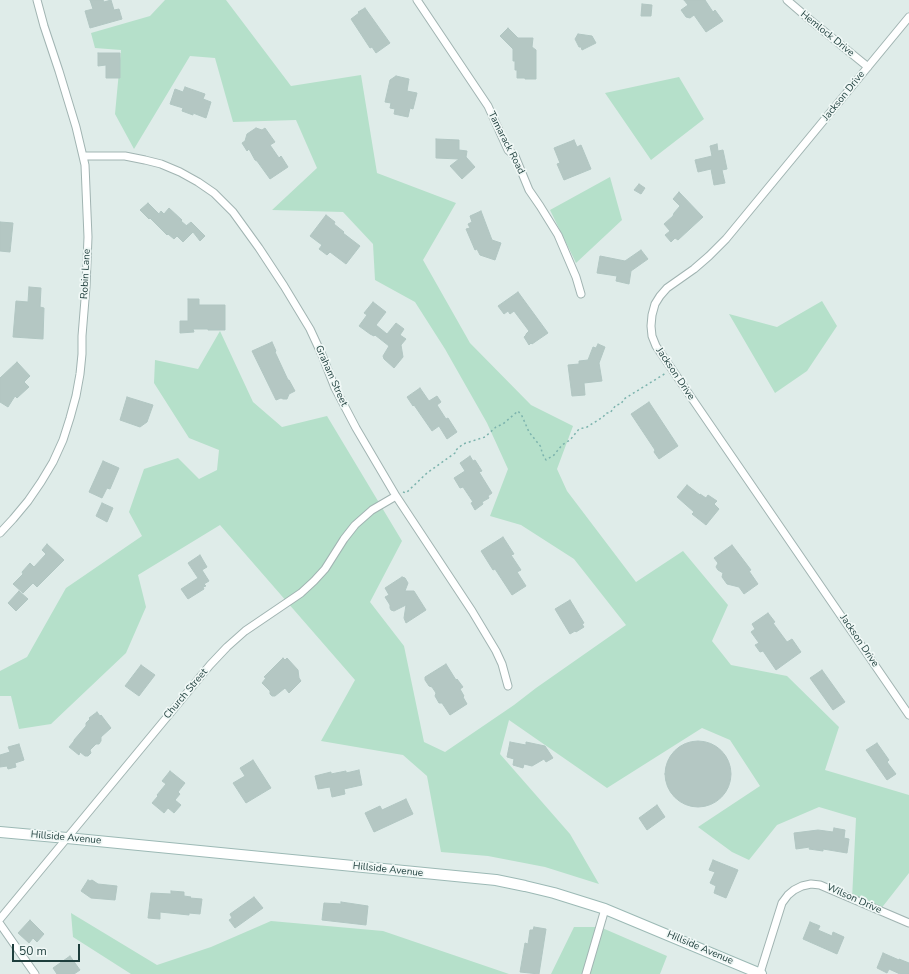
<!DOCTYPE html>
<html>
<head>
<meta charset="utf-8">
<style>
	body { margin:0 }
	#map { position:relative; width:909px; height:974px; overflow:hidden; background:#dfece9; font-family:"Nunito Sans",sans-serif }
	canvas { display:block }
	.scale { position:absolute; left:12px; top:944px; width:68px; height:18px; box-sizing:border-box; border:2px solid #1e3e3c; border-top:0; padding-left:5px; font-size:12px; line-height:14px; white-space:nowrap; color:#1e3e3c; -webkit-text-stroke:3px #f0f8f6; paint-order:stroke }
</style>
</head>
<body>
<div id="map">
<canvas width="909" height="974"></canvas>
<div class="scale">50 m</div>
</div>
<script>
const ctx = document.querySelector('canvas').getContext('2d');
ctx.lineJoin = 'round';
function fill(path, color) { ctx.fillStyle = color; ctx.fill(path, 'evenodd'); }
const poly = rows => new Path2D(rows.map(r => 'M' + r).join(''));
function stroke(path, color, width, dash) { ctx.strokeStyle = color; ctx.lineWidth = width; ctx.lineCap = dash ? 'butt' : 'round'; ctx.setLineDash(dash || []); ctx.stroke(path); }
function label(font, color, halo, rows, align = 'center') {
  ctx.font = font + ' "Nunito Sans",sans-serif'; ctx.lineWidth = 3.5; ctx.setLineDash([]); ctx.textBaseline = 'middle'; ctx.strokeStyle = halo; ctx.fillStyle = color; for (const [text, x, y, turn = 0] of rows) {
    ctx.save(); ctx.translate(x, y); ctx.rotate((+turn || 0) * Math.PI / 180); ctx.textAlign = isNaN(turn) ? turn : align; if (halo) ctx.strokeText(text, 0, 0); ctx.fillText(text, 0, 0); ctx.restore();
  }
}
fill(poly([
	[165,0,226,0,291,86,361,75,377,173,456,203,423,260,470,343,531,405,573,426,557,469,567,491,636,582,683,551,728,605,712,641,731,665,787,676,839,727,825,770,909,795,909,873,880,910,852,899,856,818,819,807,777,825,749,860,732,852,698,827,760,786,730,740,702,728,607,788,509,720,500,754,570,834,599,884,545,867,488,856,441,852,427,776,403,755,321,741,355,680,220,525,138,575,146,607,126,653,51,724,19,729,11,696,0,696,0,671,27,657,66,588,142,536,129,512,144,469,178,458,199,479,217,470,219,450,189,438,154,383,155,360,198,369,220,331,253,402,282,427,327,416,402,541,370,602,404,646,424,742,445,752,514,705,536,688,626,625,574,559,521,525,490,516,508,469,487,423,445,349,415,302,375,280,373,244,343,212,272,210,317,168,296,120,233,122,215,58,190,56,134,149,115,114,121,50,95,48,91,33,150,16],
	[679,77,704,119,651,160,605,93],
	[610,177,622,220,576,263,550,210],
	[822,301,837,326,807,371,775,393,729,314,777,327],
	[71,913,157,965,211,947,271,921,383,931,509,974,131,974,73,937],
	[574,927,600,927,667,956,660,974,551,974]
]), '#b5e0ca');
const building = poly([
	[90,0,103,0,104,2,111,0,114,10,119,9,122,19,90,28,85,11,93,9,90,0],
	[684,0,705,0,713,12,715,10,723,21,706,32,694,15,690,18,686,17,681,10,688,5,684,0],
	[642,4,652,5,651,16,641,16,642,4],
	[365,8,390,43,376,53,372,47,370,48,351,19,359,13,358,12,365,8],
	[508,28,518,38,533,38,532,47,536,50,536,79,525,79,525,78,517,78,517,70,515,70,515,61,513,61,513,49,500,36,508,28],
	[578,34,592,36,596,43,582,50,581,47,579,47,575,39,578,34],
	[98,53,120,53,120,78,106,78,106,65,98,66,98,53],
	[396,76,409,79,407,91,417,93,413,109,410,108,408,117,394,114,395,109,390,108,391,103,385,102,390,80,396,76],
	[185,87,205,94,203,99,211,102,206,118,193,113,193,115,182,111,183,108,170,104,175,89,183,92,185,87],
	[256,128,262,130,265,128,275,142,270,145,279,158,281,156,288,167,270,179,257,161,255,160,249,149,247,151,242,143,245,141,247,134,256,128],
	[436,139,459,140,459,150,467,151,466,157,475,167,462,179,450,166,459,159,436,158,436,139],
	[574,140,577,147,581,145,591,169,564,180,557,164,560,163,554,148,574,140],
	[717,144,718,151,723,150,727,169,722,170,725,183,714,185,711,169,698,172,695,160,712,156,710,146,717,144],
	[639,184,645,188,641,194,634,190,639,184],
	[679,192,703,217,678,240,675,238,671,242,665,235,670,231,664,224,673,216,674,213,680,206,673,199,679,192],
	[148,203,159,214,161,211,164,214,169,208,182,220,181,221,188,227,186,226,191,222,205,236,200,241,193,232,183,242,177,236,174,239,168,234,167,235,150,218,149,219,140,210,148,203],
	[481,211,492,240,501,243,495,260,480,255,477,249,475,250,466,229,470,228,468,224,472,222,470,216,481,211],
	[326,215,335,222,334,224,344,232,343,233,360,246,346,264,330,252,327,255,319,249,322,245,310,236,326,215],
	[0,222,13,223,10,252,0,251,0,222],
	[641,250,648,259,631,271,629,284,616,281,617,276,597,273,600,256,625,261,641,250],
	[29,287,41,288,40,307,44,308,43,339,13,337,16,301,28,302,29,287],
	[518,292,548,333,532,344,531,343,529,345,524,337,526,335,526,334,529,331,514,311,510,314,508,311,504,314,498,306,518,292],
	[188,299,199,299,199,305,225,305,225,330,208,330,208,329,193,329,194,332,180,333,180,321,188,321,188,299],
	[373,302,386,312,376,325,387,334,396,323,404,329,400,335,406,339,401,345,403,357,394,368,384,359,383,356,389,346,375,335,374,336,370,334,359,326,367,315,364,313,373,302],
	[272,342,276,351,275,352,288,380,289,380,295,391,289,394,287,399,283,399,281,398,276,400,252,351,272,342],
	[598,344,605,347,599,363,602,381,584,383,585,395,572,396,568,365,579,364,579,361,588,360,593,347,596,348,598,344],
	[17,362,30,376,24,382,29,387,17,398,15,396,8,407,0,402,0,378,17,362],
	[420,388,429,401,437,396,441,402,437,405,446,419,448,418,457,432,447,439,439,426,432,431,414,405,413,406,407,397,420,388],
	[127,397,153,405,147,422,140,427,120,420,127,397],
	[649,402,678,446,659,459,654,452,655,450,631,414,649,402],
	[470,456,473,461,475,460,482,471,479,472,492,493,488,496,489,498,482,502,483,504,475,510,471,503,473,502,463,487,460,488,454,478,465,471,460,463,470,456],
	[103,461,119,468,110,489,107,488,102,498,89,492,103,461],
	[687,485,700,495,700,494,706,498,708,495,717,501,714,504,719,509,706,525,692,514,694,512,677,497,687,485],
	[102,503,113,508,107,522,96,516,102,503],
	[503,537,514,554,511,555,521,570,517,572,526,586,512,595,495,569,493,570,481,551,503,537],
	[47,544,64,560,37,587,33,583,23,593,13,584,23,574,22,572,30,563,34,567,46,554,42,550,47,544],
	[732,545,751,570,749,571,758,584,744,594,739,587,727,584,722,577,723,573,718,570,716,567,718,563,714,558,732,545],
	[200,555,207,567,202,570,209,581,204,584,206,586,203,587,204,589,188,599,181,589,198,578,188,563,200,555],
	[402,577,405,578,408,583,405,591,414,591,426,610,406,623,404,618,406,605,394,611,391,610,390,608,390,605,385,597,389,595,385,588,402,577],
	[19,591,28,599,16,611,8,603,19,591],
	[570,600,584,623,582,624,584,627,576,632,575,631,570,634,555,609,570,600],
	[768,613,775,622,773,623,787,642,792,639,801,652,776,670,763,651,760,652,755,645,759,643,751,632,755,629,752,624,768,613],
	[283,658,285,660,287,658,298,670,299,678,301,681,289,693,285,688,275,696,272,696,270,694,270,691,262,683,266,678,264,677,283,658],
	[446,664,456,680,457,679,463,687,460,689,464,696,463,697,467,704,450,715,442,703,439,703,435,696,436,693,432,687,429,686,425,680,425,677,446,664],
	[141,665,155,675,139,696,125,686,141,665],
	[822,670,845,702,833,710,810,678,822,670],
	[97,712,100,716,101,715,111,728,101,737,101,741,99,744,96,744,90,750,91,753,88,756,85,756,80,752,79,755,69,747,74,741,74,740,86,726,86,723,90,719,89,718,97,712],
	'665 774a33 33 0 1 1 66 0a33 33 0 1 1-66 0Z',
	[510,742,526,745,526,742,545,746,553,758,546,762,544,759,532,766,524,764,523,768,513,765,514,759,507,757,510,742],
	[877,743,889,760,887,762,896,774,887,780,866,750,877,743],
	[19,744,24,760,15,763,16,767,8,769,7,766,0,767,0,755,10,752,8,747,19,744],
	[253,760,271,788,246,803,233,783,245,776,240,768,253,760],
	[359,770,362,785,344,789,345,794,332,797,330,787,318,789,315,776,331,772,331,774,346,771,346,773,359,770],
	[170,771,185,783,178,792,180,794,175,800,181,805,174,813,168,808,164,813,152,803,158,796,157,795,166,784,162,781,170,771],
	[406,799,413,814,374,832,365,813,380,806,382,810,406,799],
	[657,805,665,817,647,830,639,818,657,805],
	[834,828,845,830,844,838,849,839,847,853,823,849,823,851,809,849,810,847,796,849,794,833,818,830,833,832,834,828],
	[713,860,738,870,726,898,714,893,716,886,710,883,715,872,709,870,713,860],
	[88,880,90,881,92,880,98,884,117,886,115,900,91,898,81,891,88,880],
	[171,891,184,892,184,896,191,897,190,898,202,899,200,914,189,913,189,915,160,912,160,919,148,918,151,893,171,894,171,891],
	[254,897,263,908,235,928,229,920,232,918,230,914,254,897],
	[341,902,368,906,366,925,322,920,324,903,341,904,341,902],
	[30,920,44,934,37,942,33,938,29,943,18,933,30,920],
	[810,922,820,926,818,930,832,936,833,932,844,937,837,954,803,939,810,922],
	[534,927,546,929,539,974,520,972,525,943,528,944,530,930,533,930,534,927],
	[883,953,899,960,899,959,909,963,909,974,900,974,889,969,887,973,877,968,883,953],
	[70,956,80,970,74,974,57,974,53,968,70,956]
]);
fill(building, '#b4c7c3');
stroke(building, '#b1c6c2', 1);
const minor = poly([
	[417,0,488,106,508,150,515,156,529,190,540,206,558,235,576,277,581,294],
	[787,0,809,19,868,67],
	[909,17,726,239,709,256,694,269,667,288,660,296,655,304,652,315,651,326,652,336,656,346,909,715],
	[83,156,125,156,145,160,161,164,180,172,198,182,214,193,233,212,259,248,284,286,310,329,322,355,335,388,356,428,396,496,472,611,496,651,502,664,508,686],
	[0,533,13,519,28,501,41,482,53,462,63,440,70,418,76,396,80,374,82,354,82,336,86,287,88,237,85,165,76,127,59,71,44,26,37,0],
	[0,919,210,665,227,647,245,631,301,593,314,581,325,569,344,539,355,525,372,510,396,496],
	[0,924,35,974],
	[760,973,782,903,788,895,794,890,802,886,811,884,820,885,909,923],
	[586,974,605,909]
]);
const secondary = poly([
	[0,832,67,838,496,880,525,886,554,893,605,909,761,974]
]);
stroke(minor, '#a1b4b2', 9);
stroke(secondary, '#9cb9b5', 12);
stroke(poly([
	[403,492,406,493,427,473,455,453,456,450,463,444,485,437,496,427,503,424,518,411,522,416,529,432,541,447,542,453,546,460,554,455,562,445,570,440,579,429,587,427,603,417,606,413,610,413,616,405,621,404,624,399,666,373]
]), '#7cb3ad', 1.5, [2, 3]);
stroke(minor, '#fff', 7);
stroke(secondary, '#fff', 10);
label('10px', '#1e3e3c', '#f0f8f6', [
	["Hemlock Drive",827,34,39],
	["Jackson Drive",844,96,-51],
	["Tamarack Road",506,143,63],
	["Robin Lane",86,274,-87],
	["Jackson Drive",675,374,56],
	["Graham Street",331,376,66],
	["Jackson Drive",859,641,56],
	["Church Street",186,694,-50],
	["Hillside Avenue",66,838,5],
	["Hillside Avenue",388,870,6],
	["Wilson Drive",854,899,24],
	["Hillside Avenue",700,948,23]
]);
</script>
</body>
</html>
